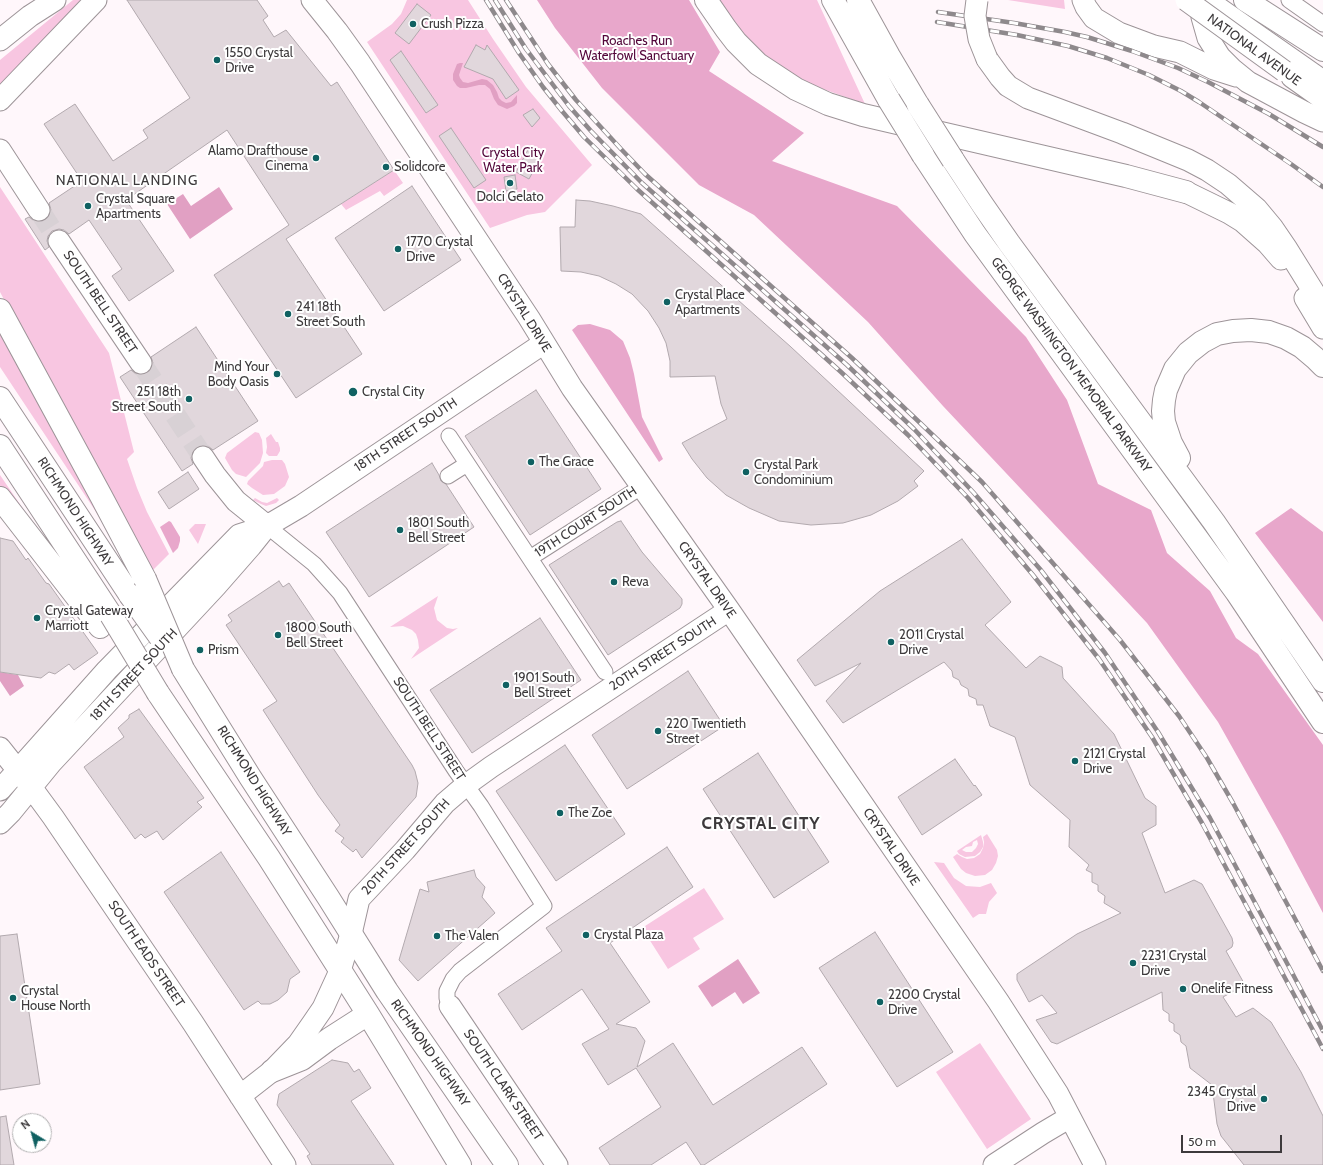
<!DOCTYPE html>
<html>
<head>
<meta charset="utf-8">
<style>
	body { margin:0 }
	#map { position:relative; width:1323px; height:1165px; overflow:hidden; background:#fff7fb; font-family:Cabin,sans-serif }
	canvas { display:block }
	.north { position:absolute; left:12px; top:1113px; width:40px; height:40px; box-sizing:border-box; background:#fff; border:1px solid #b1b0b1; border-radius:50%; rotate:323deg; font-size:11px; font-weight:700; line-height:16px; text-align:center; color:#3d3a3c }
	.north::after { content:''; display:block; margin:auto; width:14px; height:18px; background:#106162; clip-path:polygon(50% 0,100% 100%,50% 72%,0 100%) }
	.scale { position:absolute; left:1181px; top:1135px; width:101px; height:18px; box-sizing:border-box; border:2px solid #3d3a3c; border-top:0; padding-left:5px; font-size:12px; line-height:14px; white-space:nowrap; color:#3d3a3c; -webkit-text-stroke:3px #fff; paint-order:stroke }
</style>
</head>
<body>
<div id="map">
<canvas width="1323" height="1165"></canvas>
<div class="north">N</div>
<div class="scale">50 m</div>
</div>
<script>
const ctx = document.querySelector('canvas').getContext('2d');
ctx.lineJoin = 'round';
function fill(path, color) { ctx.fillStyle = color; ctx.fill(path, 'evenodd'); }
const poly = rows => new Path2D(rows.map(r => 'M' + r).join(''));
function stroke(path, color, width, dash) { ctx.strokeStyle = color; ctx.lineWidth = width; ctx.lineCap = dash ? 'butt' : 'round'; ctx.setLineDash(dash || []); ctx.stroke(path); }
function label(font, color, halo, rows, align = 'center') {
  ctx.font = font + ' Cabin,sans-serif'; ctx.lineWidth = 4; ctx.setLineDash([]); ctx.textBaseline = 'middle'; ctx.strokeStyle = halo; ctx.fillStyle = color; for (const [text, x, y, turn = 0] of rows) {
    ctx.save(); ctx.translate(x, y); ctx.rotate((+turn || 0) * Math.PI / 180); ctx.textAlign = isNaN(turn) ? turn : align; if (halo) ctx.strokeText(text, 0, 0); ctx.fillText(text, 0, 0); ctx.restore();
  }
}
fill(poly([
	[73,0,85,0,0,90,0,60],
	[407,0,468,0,493,39,526,87,592,165,545,212,527,215,490,228,367,42,392,24,401,14],
	[719,0,817,0,865,104,812,85,775,65,730,20],
	[1008,0,1064,0,1065,9],
	[394,170,403,183,384,196,380,191,346,210,341,204],
	[0,187,109,353,134,452,127,459,137,488,147,512,169,554,150,573,0,292],
	[0,327,110,533,0,367],
	[255,432,259,433,262,440,263,453,260,463,246,477,236,474,232,470,225,458,227,453],
	[271,434,276,442,278,442,280,448,280,451,277,456,269,456,266,453,267,447,266,438],
	[272,460,282,460,285,464,289,477,285,486,274,494,263,495,252,488,247,484,248,481,263,466,264,462],
	[0,475,34,525,0,488],
	[255,498,262,502,267,503,277,498,279,500,276,503,266,506,261,504,253,500],
	[195,524,206,524,198,544,189,530],
	[438,596,434,608,437,620,447,628,453,629,458,628,411,659,419,648,418,640,416,634,412,630,403,626,390,627],
	[987,834,997,850,998,856,996,863,992,870,985,875,975,876,966,873,961,869,953,857,957,854,962,857,967,859,974,858,980,854,983,848,984,842,983,837],
	[981,835,983,842,983,847,980,852,975,856,965,857,959,854,957,851],
	[977,840,978,844,976,848,972,852,966,852,962,850,966,847,972,846,973,842],
	[934,862,944,863,954,878,966,886,980,887,991,883,997,893,989,902,986,914,979,914,973,918],
	[704,888,724,919,693,938,700,949,668,969,642,928],
	[980,1043,1031,1119,987,1149,936,1072]
]), '#f8c6e1');
fill(poly([
	[537,0,689,0,720,52,709,71,804,133,772,161,897,206,1026,337,1067,400,1098,484,1151,510,1167,553,1210,591,1236,638,1258,654,1323,745,1323,913,1282,836,1218,722,1147,623,943,406,868,322,754,215,699,185,602,88,555,28],
	[590,324,610,330,623,341,630,358,634,374,642,417,663,459,659,462,572,330,578,325],
	[1291,508,1323,532,1323,622,1255,533],
	[169,521,171,522,180,537,180,541,178,548,173,553,160,527]
]), '#e8a7cb');
fill(poly([
	[460,63,463,63,459,75,460,78,463,82,468,83,482,79,487,80,493,85,497,92,499,98,502,101,506,103,511,102,517,95,517,103,514,106,507,109,498,105,494,99,490,89,485,85,479,85,466,88,460,88,457,86,453,80,453,74,457,64],
	[219,187,233,209,190,239,167,204,183,194,191,206],
	[0,672,18,675,24,686,10,696,0,681],
	[738,959,760,993,743,1004,735,992,712,1007,698,986]
]), '#e1a0c3');
const building = poly([
	[127,0,257,0,268,16,263,20,274,37,286,30,331,86,337,82,394,170,286,239,362,354,296,398,214,275,289,225,227,130,126,200,174,271,129,301,112,276,122,269,89,220,69,234,64,230,59,229,52,231,48,236,47,241,49,247,45,250,25,219,29,217,33,220,39,222,46,220,49,216,51,210,49,203,82,181,44,124,75,104,113,161,148,138,143,130,190,98,127,0],
	[417,4,431,15,409,44,395,33,417,4],
	[476,45,485,50,487,45,519,90,506,99,493,79,464,67,476,45],
	[401,51,438,105,426,113,390,60,401,51],
	[533,109,540,118,532,127,523,115,533,109],
	[451,128,486,180,474,188,439,136,451,128],
	[529,148,542,155,529,179,516,172,529,148],
	[515,175,517,189,506,191,504,177,515,175],
	[412,186,461,260,384,311,335,238,412,186],
	[576,200,590,201,613,206,641,214,791,347,924,471,914,481,918,486,898,501,871,515,843,523,811,525,779,521,749,508,726,495,707,478,692,459,682,443,727,419,721,404,715,376,670,377,670,361,666,343,659,328,648,311,632,294,616,284,599,276,581,272,561,271,560,227,575,227,576,200],
	[196,327,258,421,213,450,208,446,203,445,197,447,192,452,191,458,193,464,182,471,120,377,131,370,136,374,141,375,147,373,152,368,153,363,151,357,196,327],
	[536,390,601,489,530,535,465,436,536,390],
	[432,463,439,475,441,481,446,484,474,527,369,597,326,532,432,463],
	[188,472,199,489,169,509,158,492,188,472],
	[621,521,642,552,682,599,682,604,680,608,608,655,549,565,617,522,621,521],
	[0,538,13,541,26,560,28,558,46,583,49,584,98,653,74,670,69,664,55,674,49,672,41,678,0,672,0,538],
	[962,539,1011,602,985,625,1026,668,1040,656,1062,667,1063,678,1114,734,1145,798,1156,806,1156,825,1142,833,1165,893,1194,880,1202,884,1232,938,1233,943,1232,947,1226,951,1245,985,1223,997,1236,1017,1253,1008,1271,1022,1301,1072,1323,1116,1323,1165,1244,1165,1221,1136,1217,1124,1212,1085,1190,1068,1186,1046,1181,1042,1180,1035,1174,1031,1174,1024,1169,1021,1169,1014,1163,1010,1162,992,1057,1044,1051,1042,1036,1020,1057,1013,1042,995,1029,1002,1017,980,1017,974,1077,934,1121,913,1104,903,1105,896,1098,891,1098,885,1092,882,1092,873,1086,870,1089,865,1069,847,1070,820,1030,785,1015,737,990,726,983,705,977,705,976,699,969,696,968,689,961,685,959,680,953,677,952,671,944,662,843,723,826,701,861,663,815,686,797,660,880,591,962,539],
	[279,581,283,587,289,583,412,765,415,771,418,783,416,797,362,858,356,849,353,852,341,842,344,838,335,831,340,825,318,795,263,710,277,701,226,625,232,621,228,615,279,581],
	[540,618,581,680,472,753,430,690,540,618],
	[688,671,724,726,627,789,592,735,688,671],
	[139,709,204,798,197,802,202,807,163,840,157,831,145,838,141,834,135,839,84,767,124,737,118,728,129,718,129,715,139,709],
	[565,745,625,834,556,881,496,791,565,745],
	[758,753,829,862,774,898,703,789,758,753],
	[955,759,974,786,975,785,982,795,922,835,898,797,955,759],
	[667,847,693,887,610,943,650,1002,616,1024,636,1028,645,1041,637,1067,673,1043,713,1105,802,1047,827,1084,704,1165,701,1165,686,1142,651,1165,610,1165,599,1148,661,1107,636,1068,608,1085,582,1044,609,1029,582,989,522,1030,498,994,562,951,546,928,667,847],
	[221,852,300,972,290,979,287,992,278,1000,270,1004,261,1004,258,1001,244,1010,164,892,221,852],
	[474,870,476,877,485,887,482,897,495,913,418,981,399,960,420,889,429,892,427,882,474,870],
	[875,932,953,1052,897,1087,819,968,875,932],
	[17,934,40,1084,0,1090,0,936,17,934],
	[332,1060,348,1063,354,1072,359,1069,371,1088,351,1101,394,1165,312,1165,307,1156,310,1154,277,1105,279,1094,332,1060],
	[6,1116,14,1165,0,1165,0,1117,6,1116]
]);
fill(building, '#e1d7dc');
stroke(building, '#b2a9ae', 1);
stroke(poly([
	[39,210,59,241],
	[141,363,203,457]
]), '#d8d1d5', 21, [21, 10]);
const street = poly([
	[1289,0,1323,24],
	[449,436,605,672],
	[448,476,467,464],
	[267,526,314,564,340,593,456,771,481,806,544,906,460,971,453,979,447,991,447,998,450,1006],
	[530,558,641,487]
]);
const secondary = poly([
	[312,0,337,31,360,63,529,318,572,388,729,610,998,1001,1058,1094,1095,1165],
	[1083,0,1086,7,1094,18,1119,33,1154,46,1180,52,1214,69,1236,76],
	[1201,0,1202,17,1208,38,1220,57,1232,69,1248,82,1304,112,1323,121],
	[1207,0,1323,81],
	[0,40,30,16,55,0],
	[987,59,1000,77,1008,86,1028,98,1122,133,1188,160,1207,170,1228,184,1257,209,1272,227,1287,249,1323,307],
	[1292,77,1323,99],
	[0,100,96,0],
	[0,150,39,210],
	[1186,192,1229,213,1242,221,1268,244,1281,259],
	[59,241,141,363],
	[1305,298,1323,328],
	[203,457,215,475,236,501,267,526],
	[0,748,31,787,53,817,193,1023,285,1165],
	[0,790,107,670,239,535,267,526,301,506,544,343],
	[0,823,11,812,51,763,216,586,251,546,267,526],
	[450,1006,557,1165],
	[240,1096,272,1071,298,1044,312,1024,323,1008,340,971,351,934,359,899,405,850,445,803,466,785,491,767,729,610],
	[994,1165,1043,1133,1070,1117]
]);
const highway = poly([
	[706,0,726,29,736,42,758,64,796,89,828,104,863,115,1126,176,1186,192],
	[833,0,889,100],
	[858,0,889,56,918,105],
	[1245,0,1323,50],
	[923,155,975,234,1237,593,1323,722],
	[953,160,982,204,1009,243,1214,522,1323,681],
	[0,310,101,496,145,579],
	[0,398,130,595],
	[0,446,111,615],
	[1179,458,1171,443,1164,422,1163,411,1164,400,1166,390,1175,369,1188,353,1202,342,1217,334,1233,331,1251,330,1269,332,1286,338,1302,347,1315,358,1323,366],
	[0,498,100,627],
	[183,669,250,777,328,897,387,991,507,1165],
	[158,693,269,858,368,1014,460,1165],
	[272,1071,302,1059,329,1039,368,1014]
]);
stroke(street, '#9d9498', 17);
stroke(secondary, '#9d9498', 23);
stroke(highway, '#9d9498', 24);
stroke(street, '#fff', 15);
stroke(secondary, '#fff', 21);
stroke(highway, '#fff', 22);
const rail = poly([
	[486,0,519,53,543,87,562,111,584,137,637,189,841,372,908,435,968,498,1033,575,1099,659,1152,737,1202,823,1323,1049],
	[495,0,526,49,569,106,591,131,642,183,847,365,914,429,973,492,1040,569,1105,653,1158,732,1210,818,1323,1031],
	[506,0,548,64,576,100,621,149,645,174,852,358,982,482,1120,640,1179,716,1207,758,1233,803,1323,971],
	[938,12,1014,23,1065,32,1087,37,1132,51,1178,68,1208,82,1269,114,1323,147],
	[937,22,1017,35,1068,46,1107,58,1149,75,1181,91,1199,102,1291,164,1323,187]
]);
stroke(rail, '#8e898c', 4.5);
stroke(rail, '#fff', 3, [9]);
const secondaryBridge = poly([
	[977,0,975,16,979,39,987,59],
	[1186,0,1284,71]
]);
const highwayBridge = poly([
	[889,100,923,155],
	[918,105,953,160],
	[145,579,183,669],
	[130,595,160,637],
	[111,615,158,693]
]);
stroke(secondaryBridge, '#9d9498', 23, []);
stroke(highwayBridge, '#9d9498', 24, []);
stroke(secondaryBridge, '#fff', 21);
stroke(highwayBridge, '#fff', 22);
for (const [x, y, r, color] of [
	[413,24,4,"#106162"],
	[217,60,4,"#106162"],
	[316,158,4,"#106162"],
	[386,167,4,"#106162"],
	[510,183,4,"#106162"],
	[88,206,4,"#106162"],
	[398,249,4,"#106162"],
	[667,302,4,"#106162"],
	[288,314,4,"#106162"],
	[277,374,4,"#106162"],
	[353,392,5,"#106162"],
	[189,399,4,"#106162"],
	[531,462,4,"#106162"],
	[746,472,4,"#106162"],
	[400,530,4,"#106162"],
	[614,582,4,"#106162"],
	[37,618,4,"#106162"],
	[278,635,4,"#106162"],
	[891,642,4,"#106162"],
	[200,650,4,"#106162"],
	[506,685,4,"#106162"],
	[658,731,4,"#106162"],
	[1075,761,4,"#106162"],
	[560,813,4,"#106162"],
	[586,935,4,"#106162"],
	[437,936,4,"#106162"],
	[1133,963,4,"#106162"],
	[1183,989,4,"#106162"],
	[13,998,4,"#106162"],
	[880,1002,4,"#106162"],
	[1264,1099,4,"#106162"]
]) { const dot = new Path2D(); dot.arc(x, y, r, 0, 2 * Math.PI); ctx.fillStyle = color; ctx.fill(dot); stroke(dot, '#fff', 1.5); }
label('13px', '#3d3a3c', '#fff', [
	["Crush Pizza",421,24],
	["1550 Crystal",225,53],
	["Drive",225,68],
	["Alamo Drafthouse",308,151,"right"],
	["Cinema",308,166,"right"],
	["Solidcore",394,167],
	["Dolci Gelato",510,197,"center"],
	["Crystal Square",96,199],
	["Apartments",96,214],
	["1770 Crystal",406,242],
	["Drive",406,257],
	["Crystal Place",675,295],
	["Apartments",675,310],
	["241 18th",296,307],
	["Street South",296,322],
	["Mind Your",269,367,"right"],
	["Body Oasis",269,382,"right"],
	["251 18th",181,392,"right"],
	["Street South",181,407,"right"],
	["Crystal City",362,392],
	["The Grace",539,462],
	["Crystal Park",754,465],
	["Condominium",754,480],
	["1801 South",408,523],
	["Bell Street",408,538],
	["Reva",622,582],
	["Crystal Gateway",45,611],
	["Marriott",45,626],
	["1800 South",286,628],
	["Bell Street",286,643],
	["2011 Crystal",899,635],
	["Drive",899,650],
	["Prism",208,650],
	["1901 South",514,678],
	["Bell Street",514,693],
	["220 Twentieth",666,724],
	["Street",666,739],
	["2121 Crystal",1083,754],
	["Drive",1083,769],
	["The Zoe",568,813],
	["Crystal Plaza",594,935],
	["The Valen",445,936],
	["2231 Crystal",1141,956],
	["Drive",1141,971],
	["Onelife Fitness",1191,989],
	["Crystal",21,991],
	["House North",21,1006],
	["2200 Crystal",888,995],
	["Drive",888,1010],
	["2345 Crystal",1256,1092,"right"],
	["Drive",1256,1107,"right"]
], 'left');
label('13px', '#53063a', '#fff', [
	["Roaches Run",637,41],
	["Waterfowl Sanctuary",637,56],
	["Crystal City",513,153],
	["Water Park",513,168]
]);
label('13px', '#3d3a3c', '#fff', [
	["NATIONAL AVENUE",1254,50,36],
	["SOUTH BELL STREET",100,302,56],
	["CRYSTAL DRIVE",524,313,58],
	["GEORGE WASHINGTON MEMORIAL PARKWAY",1071,365,54],
	["18TH STREET SOUTH",406,435,-34],
	["RICHMOND HIGHWAY",75,512,57],
	["19TH COURT SOUTH",586,522,-33],
	["CRYSTAL DRIVE",707,580,55],
	["20TH STREET SOUTH",663,654,-33],
	["18TH STREET SOUTH",134,675,-47],
	["SOUTH BELL STREET",429,729,57],
	["RICHMOND HIGHWAY",254,781,58],
	["20TH STREET SOUTH",406,847,-48],
	["CRYSTAL DRIVE",891,847,56],
	["SOUTH EADS STREET",146,954,56],
	["RICHMOND HIGHWAY",430,1053,55],
	["SOUTH CLARK STREET",503,1085,56]
]);
ctx.letterSpacing = '1px';
label('14px', '#3d3a3c', '#fff', [
	["NATIONAL LANDING",127,181]
]);
ctx.letterSpacing = '0px';
ctx.letterSpacing = '1px';
label('bold 17px', '#3d3a3c', '#fff', [
	["CRYSTAL CITY",761,824]
]);
ctx.letterSpacing = '0px';
</script>
</body>
</html>
